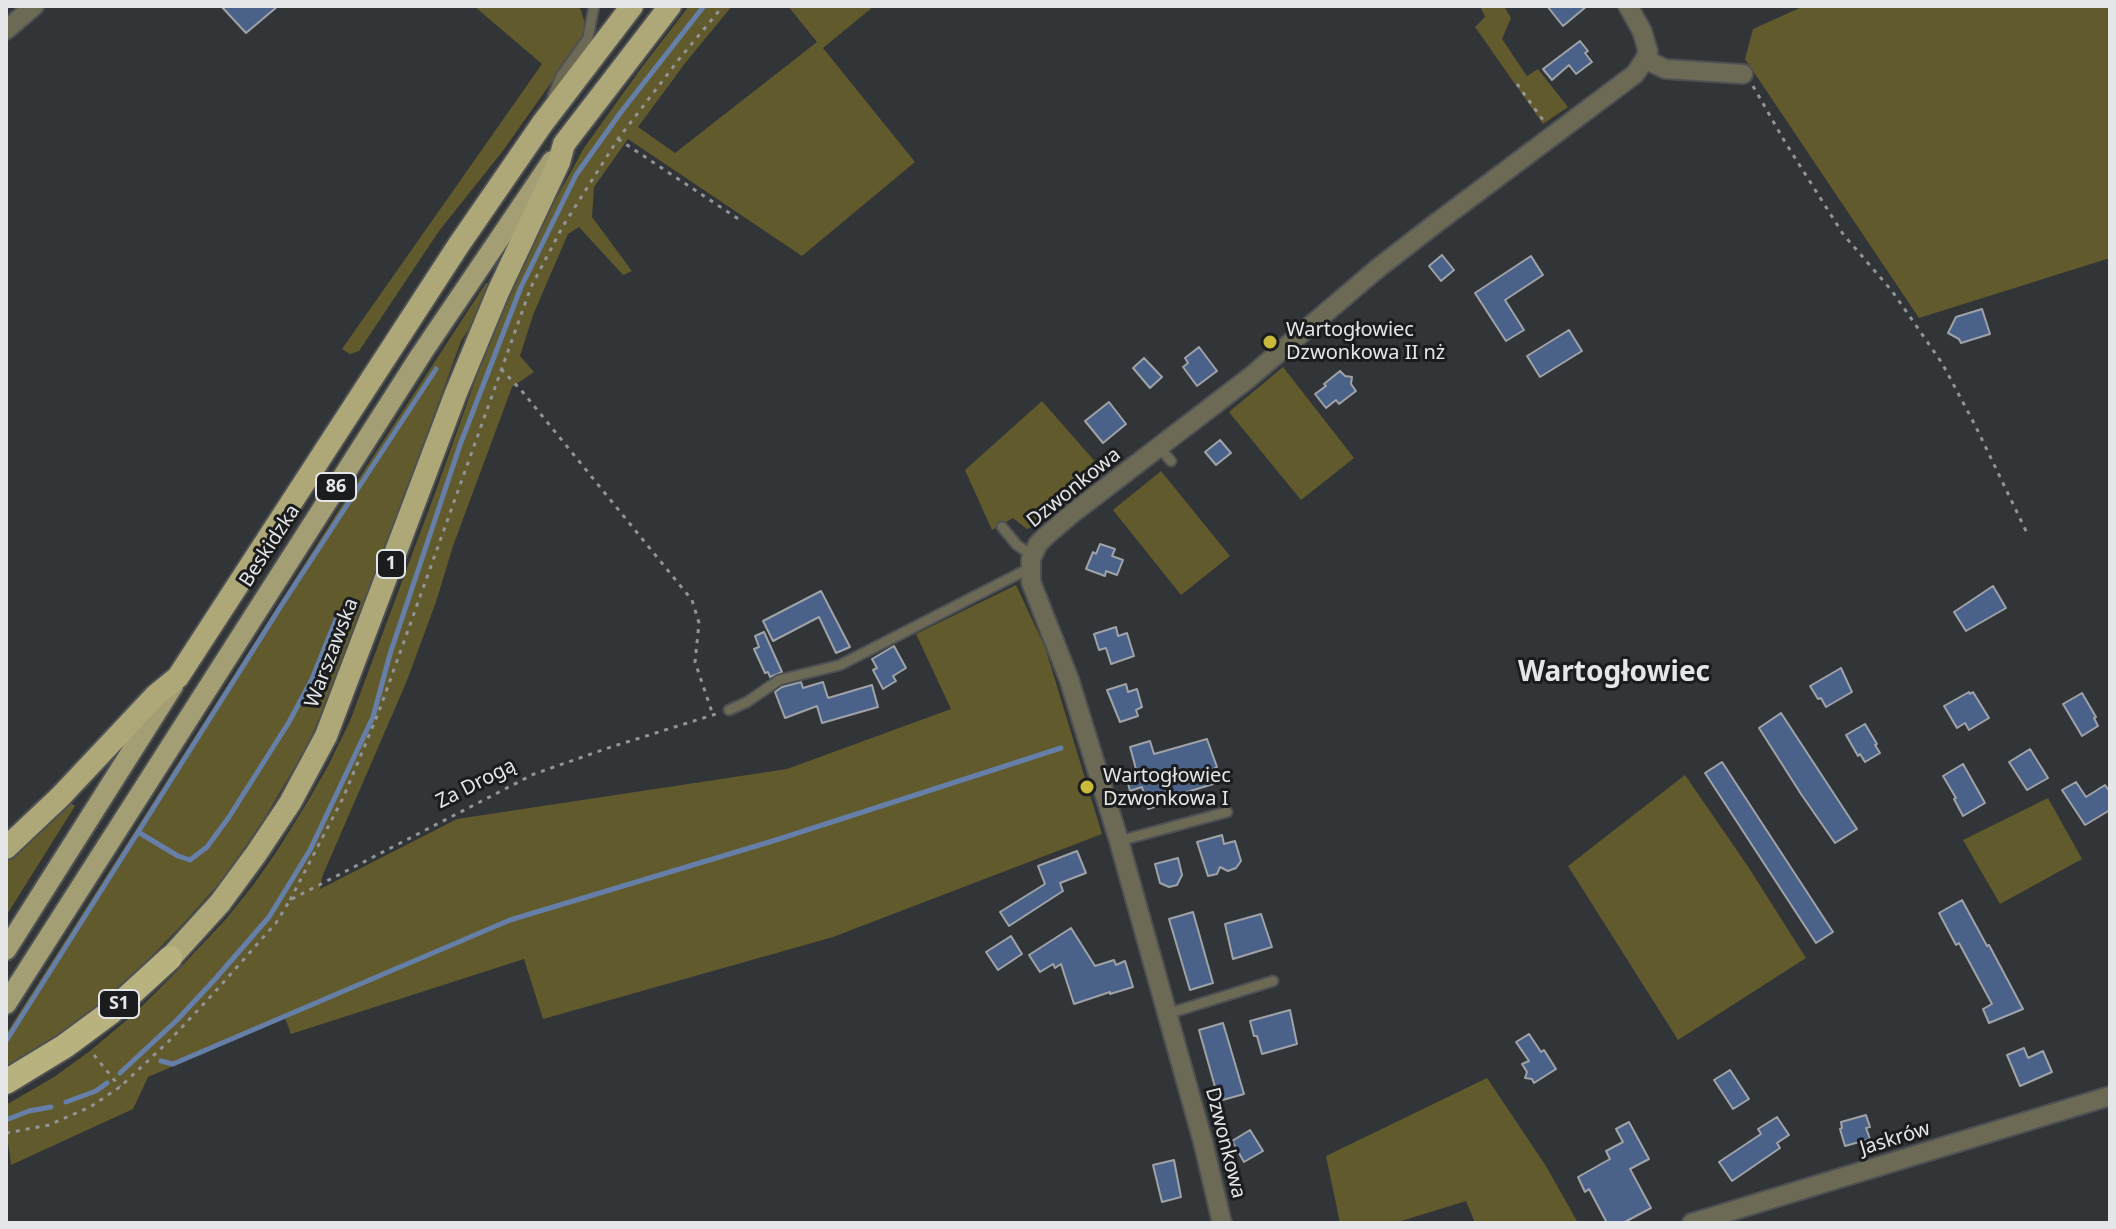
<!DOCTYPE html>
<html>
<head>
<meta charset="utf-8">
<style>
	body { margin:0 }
	#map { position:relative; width:2116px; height:1229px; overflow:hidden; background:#323538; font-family:"Noto Sans",sans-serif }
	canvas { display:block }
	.frame { position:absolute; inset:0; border:8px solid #e4e6e8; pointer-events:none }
</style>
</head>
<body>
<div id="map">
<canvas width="2116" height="1229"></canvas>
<div class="frame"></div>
</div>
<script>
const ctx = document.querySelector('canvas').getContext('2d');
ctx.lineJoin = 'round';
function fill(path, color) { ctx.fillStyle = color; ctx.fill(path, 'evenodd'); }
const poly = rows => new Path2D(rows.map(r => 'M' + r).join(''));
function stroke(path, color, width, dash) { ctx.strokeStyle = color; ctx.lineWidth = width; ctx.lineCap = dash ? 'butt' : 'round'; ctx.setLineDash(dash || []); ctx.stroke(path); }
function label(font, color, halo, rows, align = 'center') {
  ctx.font = font + ' "Noto Sans",sans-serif'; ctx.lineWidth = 6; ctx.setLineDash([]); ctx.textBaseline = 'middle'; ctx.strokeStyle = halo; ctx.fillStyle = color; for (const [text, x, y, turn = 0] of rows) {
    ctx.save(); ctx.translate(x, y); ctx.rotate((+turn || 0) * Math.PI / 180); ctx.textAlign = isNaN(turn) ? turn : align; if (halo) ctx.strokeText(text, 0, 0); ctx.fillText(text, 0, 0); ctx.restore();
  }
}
fill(poly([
	[474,6,578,6,581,10,585,24,582,39,502,152,439,231,359,351,350,354,342,349,542,64],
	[689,6,732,6,686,62,638,127,675,153,817,42,788,6,874,6,823,48,915,162,802,256,628,139,594,187,592,217,632,271,623,275,579,227,568,234,533,315,520,356,534,372,512,387,453,546,436,602,406,683,322,877,320,889,457,819,787,769,951,709,916,634,1016,585,1045,647,1102,834,833,937,543,1019,524,959,291,1034,285,1018,148,1077,133,1109,11,1165,6,1127,6,1105,54,1077,90,1051,135,1013,177,971,226,919,254,884,277,851,305,806,328,766,350,721,438,485,503,302,525,255,584,148,642,67],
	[1480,6,1504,6,1511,18,1502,39,1527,76,1538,69,1568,107,1543,124,1475,27,1485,17],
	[1804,6,2110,6,2110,258,1919,318,1745,59,1753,29],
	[486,283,489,283,491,287,484,305,461,341,361,616,309,743,264,819,223,879,182,925,140,968,87,1014,48,1043,6,1067,6,1034,367,466],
	[1283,367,1354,458,1301,500,1229,412],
	[1042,401,1105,473,1039,524,1027,529,1013,518,992,530,965,470],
	[1161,471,1230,556,1181,595,1113,510],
	[1685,775,1749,868,1806,958,1678,1040,1568,866],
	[2048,798,2082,859,2000,904,1963,840],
	[70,802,75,806,6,916,6,862],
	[1487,1078,1546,1166,1578,1223,1475,1223,1466,1201,1395,1223,1340,1223,1326,1156]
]), '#605a2d');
stroke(poly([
	[138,832,178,856,190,860,207,847,229,817,289,722,312,679,337,617],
	[6,1041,281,606,436,369],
	[161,1061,173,1064,510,920,776,840,1061,748],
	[120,1073,177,1020,216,978,269,917,310,850,373,717,390,654,460,445,521,287,576,175,621,112,704,6],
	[66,1102,96,1091,107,1083],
	[6,1120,29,1111,51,1107]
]), '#657fa8', 5);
const building = poly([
	[221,6,278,6,246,33,221,6],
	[1547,6,1587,6,1563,26,1547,6],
	[1580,41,1588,51,1585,53,1592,62,1576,74,1569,65,1552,80,1543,69,1580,41],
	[1442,255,1454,270,1441,281,1429,266,1442,255],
	[1531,256,1543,275,1505,300,1524,330,1506,341,1475,293,1531,256],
	[1982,309,1990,334,1961,343,1959,339,1948,333,1956,317,1982,309],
	[1569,330,1582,351,1540,377,1527,356,1569,330],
	[1199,347,1217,371,1197,386,1183,367,1188,363,1185,358,1199,347],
	[1144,358,1162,377,1150,388,1133,368,1144,358],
	[1340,371,1345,376,1352,377,1351,384,1356,391,1339,404,1336,400,1326,408,1315,394,1326,386,1324,384,1340,371],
	[1109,402,1126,424,1103,443,1085,421,1109,402],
	[1220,440,1231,453,1216,465,1205,452,1220,440],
	[1100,544,1115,549,1112,556,1123,560,1117,575,1106,571,1105,576,1086,569,1093,552,1096,554,1100,544],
	[1993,586,2006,608,1966,631,1954,612,1993,586],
	[821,591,850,647,836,653,819,617,773,641,763,621,821,591],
	[1116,627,1118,636,1127,633,1134,656,1111,664,1106,648,1099,650,1094,634,1116,627],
	[764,632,782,672,770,677,768,672,765,673,754,649,759,647,755,636,764,632],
	[894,646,906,668,893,676,896,681,883,689,873,670,877,668,872,659,894,646],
	[1841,668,1852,692,1826,707,1821,698,1818,699,1810,686,1841,668],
	[801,682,803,688,823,682,828,698,872,685,878,707,822,723,817,706,785,718,775,692,782,687,801,682],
	[1126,684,1128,692,1137,689,1142,707,1136,710,1138,716,1120,722,1107,690,1126,684],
	[1969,692,1970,694,1973,692,1989,718,1969,730,1965,723,1957,728,1944,706,1969,692],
	[2082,693,2096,717,2094,718,2098,726,2082,736,2063,704,2082,693],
	[1781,713,1857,829,1835,843,1801,794,1759,728,1781,713],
	[1865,724,1877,744,1875,745,1880,753,1865,762,1860,754,1858,756,1846,735,1865,724],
	[1207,739,1217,767,1215,768,1220,782,1167,798,1168,803,1148,809,1142,787,1130,791,1125,772,1136,769,1130,747,1150,741,1154,754,1207,739],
	[2030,749,2048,778,2027,790,2009,762,2030,749],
	[1722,762,1833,932,1816,943,1705,773,1722,762],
	[1963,764,1985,803,1963,816,1954,799,1956,798,1943,776,1963,764],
	[2076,782,2086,797,2105,785,2110,792,2110,810,2085,825,2062,790,2076,782],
	[1222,835,1224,844,1235,841,1241,861,1236,868,1228,871,1220,867,1217,874,1208,876,1197,842,1222,835],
	[1077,851,1086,873,1060,883,1063,891,1009,926,1000,912,1045,884,1038,866,1077,851],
	[1178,858,1182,875,1177,885,1169,887,1160,883,1155,864,1178,858],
	[1962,900,1987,946,1989,945,2023,1009,1989,1023,1983,1009,1992,1004,1959,943,1956,945,1939,913,1962,900],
	[1193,912,1213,983,1190,990,1169,919,1193,912],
	[1261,914,1272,947,1233,959,1225,924,1261,914],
	[1071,928,1095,966,1114,960,1116,965,1125,961,1133,987,1110,994,1110,992,1074,1004,1061,964,1055,968,1053,964,1040,972,1029,955,1071,928],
	[1011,936,1022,954,998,970,986,952,1011,936],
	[1290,1010,1297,1044,1262,1054,1257,1036,1254,1036,1250,1021,1290,1010],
	[1223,1023,1244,1094,1219,1101,1199,1030,1223,1023],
	[1529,1034,1541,1052,1544,1050,1556,1069,1534,1083,1532,1079,1525,1078,1527,1072,1522,1064,1529,1061,1516,1042,1529,1034],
	[2024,1048,2028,1058,2043,1051,2052,1072,2020,1086,2007,1055,2024,1048],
	[1730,1070,1749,1099,1733,1109,1714,1080,1730,1070],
	[1866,1115,1870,1127,1866,1128,1870,1139,1845,1146,1840,1129,1842,1128,1841,1122,1866,1115],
	[1777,1117,1789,1135,1777,1143,1780,1148,1732,1181,1719,1162,1761,1134,1758,1129,1777,1117],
	[1629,1122,1649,1159,1630,1169,1651,1208,1623,1223,1607,1223,1589,1189,1585,1192,1578,1177,1610,1159,1606,1151,1623,1142,1616,1129,1629,1122],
	[1250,1130,1263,1151,1244,1162,1232,1141,1250,1130],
	[1174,1160,1181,1197,1162,1202,1153,1165,1174,1160]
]);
fill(building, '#4a6289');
stroke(building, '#9fa2a7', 2);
const service = poly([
	[553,96,561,76,588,38,594,6],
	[1159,447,1171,461],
	[1002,527,1017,545,1033,556],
	[729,710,747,702,779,680,840,665,1030,568],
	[1119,841,1227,812],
	[1167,1014,1273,981]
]);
const minor = poly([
	[6,30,34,6],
	[1645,59,1665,69,1743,74],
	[1222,1223,1203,1142,1119,841,1069,679,1031,582,1031,559,1038,544,1047,535,1074,512,1249,378,1377,269,1435,224,1635,74,1645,59,1648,51,1642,31,1628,6],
	[1692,1223,2110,1096]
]);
const primary = poly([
	[6,950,173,686],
	[6,1004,422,353,552,161]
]);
const trunk = poly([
	[6,848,60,797,156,695,178,677,458,246,542,124,632,6],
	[170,958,220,903,256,854,290,803,326,736,456,393,498,292,559,162,564,144,670,6]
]);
const motorway = poly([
	[6,1082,65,1046,111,1012,170,958]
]);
stroke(service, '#4e5154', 13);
stroke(minor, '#4e5154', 22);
stroke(primary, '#4e5154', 24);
stroke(trunk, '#4e5154', 26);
stroke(motorway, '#4e5154', 28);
stroke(poly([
	[1517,84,1543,120],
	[1753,86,1785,142,1843,234,1892,291,1942,363,1975,425,2027,533],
	[618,139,740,220],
	[501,369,521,390,692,600,699,623,695,662,713,715],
	[290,900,343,798,378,714,531,287,563,226,618,139,680,58,723,6],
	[94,1055,120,1087],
	[6,1133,49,1125,90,1107,120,1087,168,1042,213,994,276,923,290,900,534,774,611,747,716,714]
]), '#929496', 3, [4, 6]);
stroke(service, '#6c6a55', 9);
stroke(minor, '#6c6a55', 18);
stroke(primary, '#a39e73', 20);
stroke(trunk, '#aea879', 22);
stroke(motorway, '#b8b27f', 24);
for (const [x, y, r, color] of [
	[1270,342,8,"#caba3a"],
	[1087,787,8,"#caba3a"]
]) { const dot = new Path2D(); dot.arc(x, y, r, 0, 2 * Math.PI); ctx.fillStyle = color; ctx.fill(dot); stroke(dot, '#1b1c1e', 3); }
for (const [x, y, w] of [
	[336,487,40],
	[391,564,28],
	[119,1004,40]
]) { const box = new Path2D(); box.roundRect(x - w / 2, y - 14, w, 28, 6); ctx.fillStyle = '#1b1c1e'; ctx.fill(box); stroke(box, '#e4e6e8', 2); }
label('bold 18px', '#e4e6e8', null, [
	["86",336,487],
	["1",391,564],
	["S1",119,1004]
]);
label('20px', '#e4e6e8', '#1b1c1e', [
	["Wartogłowiec",1286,330],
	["Dzwonkowa II nż",1286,353],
	["Wartogłowiec",1103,776],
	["Dzwonkowa I",1103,799]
], 'left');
label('20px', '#e4e6e8', '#1b1c1e', [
	["Dzwonkowa",1074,488,-39],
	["Beskidzka",270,546,-57],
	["Warszawska",332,653,-69],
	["Za Drogą",476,784,-27],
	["Jaskrów",1895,1139,-17],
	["Dzwonkowa",1225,1143,76]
]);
label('bold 28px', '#e4e6e8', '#1b1c1e', [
	["Wartogłowiec",1614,673]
]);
</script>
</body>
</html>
